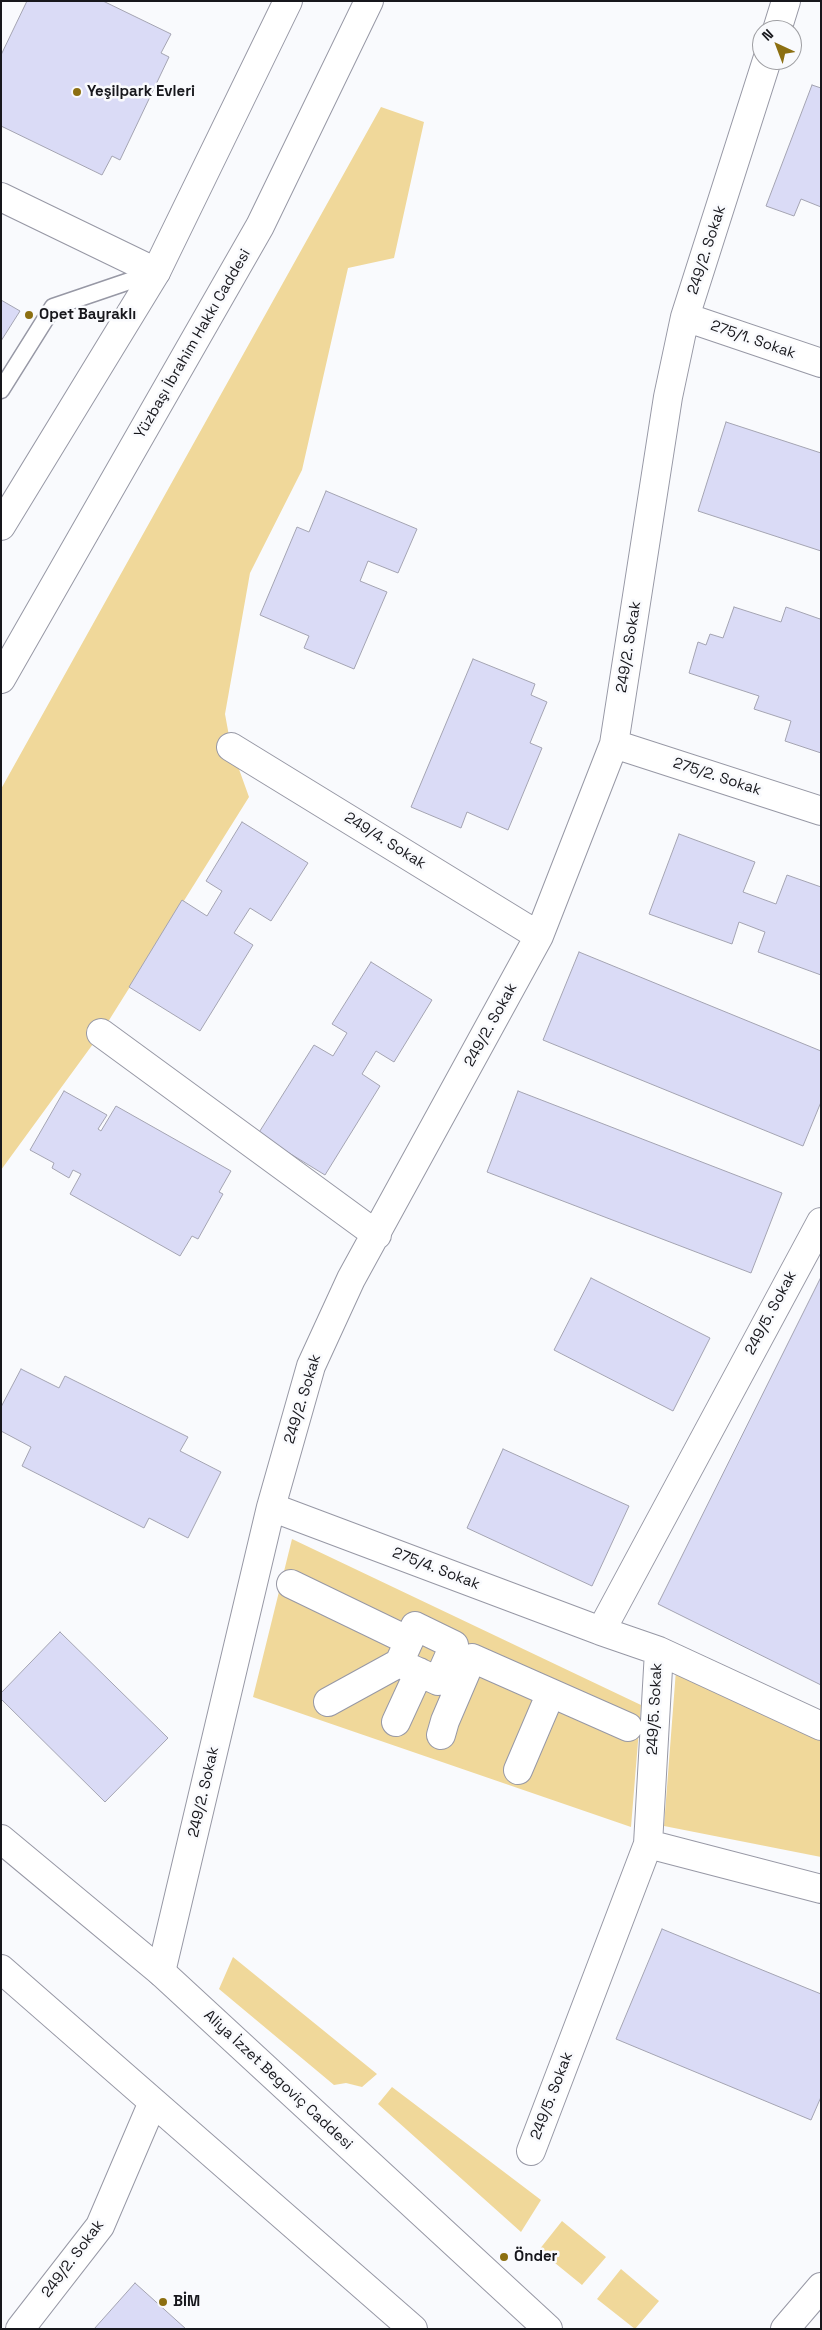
<!DOCTYPE html>
<html>
<head>
<meta charset="utf-8">
<style>
	body { margin:0 }
	#map { position:relative; width:822px; height:2330px; overflow:hidden; background:#f9fafd; font-family:"Space Grotesk",sans-serif }
	canvas { display:block }
	.frame { position:absolute; inset:0; border:2px solid #17171c; pointer-events:none }
	.north { position:absolute; left:752px; top:20px; width:50px; height:50px; box-sizing:border-box; background:#f9fafd; border:1px solid #9f9fa3; border-radius:50%; rotate:317deg; font-size:14px; font-weight:700; line-height:20px; text-align:center; color:#17171c }
	.north::after { content:''; display:block; margin:auto; width:18px; height:22px; background:#8c6f11; clip-path:polygon(50% 0,100% 100%,50% 72%,0 100%) }
</style>
</head>
<body>
<div id="map">
<canvas width="822" height="2330"></canvas>
<div class="frame"></div>
<div class="north">N</div>
</div>
<script>
const ctx = document.querySelector('canvas').getContext('2d');
ctx.lineJoin = 'round';
function fill(path, color) { ctx.fillStyle = color; ctx.fill(path, 'evenodd'); }
const poly = rows => new Path2D(rows.map(r => 'M' + r).join(''));
function stroke(path, color, width, dash) { ctx.strokeStyle = color; ctx.lineWidth = width; ctx.lineCap = dash ? 'butt' : 'round'; ctx.setLineDash(dash || []); ctx.stroke(path); }
function label(font, color, halo, rows, align = 'center') {
  ctx.font = font + ' "Space Grotesk",sans-serif'; ctx.lineWidth = 5; ctx.setLineDash([]); ctx.textBaseline = 'middle'; ctx.strokeStyle = halo; ctx.fillStyle = color; for (const [text, x, y, turn = 0] of rows) {
    ctx.save(); ctx.translate(x, y); ctx.rotate((+turn || 0) * Math.PI / 180); ctx.textAlign = isNaN(turn) ? turn : align; if (halo) ctx.strokeText(text, 0, 0); ctx.fillText(text, 0, 0); ctx.restore();
  }
}
fill(poly([
	[381,107,424,122,394,258,348,268,302,470,250,573,225,714,231,747,249,797,101,1033,1,1170,1,789],
	[292,1539,641,1705,631,1827,253,1697],
	[676,1670,821,1730,821,1857,664,1826],
	[233,1957,377,2074,362,2087,346,2083,334,2085,219,1989],
	[392,2087,541,2200,521,2232,378,2104],
	[562,2221,606,2257,582,2285,539,2250],
	[621,2269,659,2301,635,2329,597,2299]
]), '#f0d89a');
const building = poly([
	[27,1,103,1,171,34,161,53,169,57,120,160,112,156,102,175,1,126,1,55,27,1],
	[812,85,821,88,821,207,801,199,794,216,766,206,812,85],
	[1,300,20,311,1,341,1,300],
	[726,422,821,453,821,551,698,511,726,422],
	[326,491,417,529,398,573,368,561,360,581,387,592,354,669,304,648,309,636,260,615,297,527,309,532,326,491],
	[734,607,781,622,786,607,820,619,821,617,821,753,785,741,791,721,754,709,759,696,689,673,698,642,706,645,710,634,723,638,734,607],
	[473,659,535,684,531,695,547,702,530,743,542,748,508,830,467,812,461,828,411,807,473,659],
	[242,822,308,863,271,921,250,908,234,933,253,945,200,1031,129,987,182,900,207,916,222,891,206,881,242,822],
	[679,834,755,862,743,892,776,904,787,875,821,887,821,975,758,952,765,932,739,922,732,944,649,914,679,834],
	[579,952,821,1051,821,1102,803,1146,543,1040,579,952],
	[371,962,432,1000,394,1062,376,1051,362,1074,380,1086,325,1175,258,1134,314,1045,333,1056,347,1033,332,1024,371,962],
	[64,1091,107,1115,98,1129,101,1131,116,1106,231,1171,219,1192,223,1194,198,1239,192,1236,180,1256,70,1194,81,1174,73,1170,69,1178,52,1168,54,1163,30,1150,64,1091],
	[518,1091,782,1193,751,1273,487,1172,518,1091],
	[821,1277,821,1685,658,1604,821,1277],
	[591,1278,710,1338,673,1411,554,1350,591,1278],
	[21,1369,59,1388,65,1376,188,1437,180,1451,221,1472,188,1538,149,1518,144,1528,22,1466,31,1447,1,1431,1,1407,21,1369],
	[503,1449,629,1506,592,1586,467,1528,503,1449],
	[60,1632,168,1738,105,1802,1,1699,1,1693,60,1632],
	[662,1929,821,1994,821,2097,811,2120,616,2039,662,1929],
	[135,2283,186,2329,94,2329,135,2283]
]);
fill(building, '#dadbf6');
stroke(building, '#a4a4b2', 1);
const lane = poly([
	[1,390,53,307,156,272]
]);
const street = poly([
	[777,30,786,1],
	[1,197,156,272],
	[685,317,821,363],
	[614,744,821,811],
	[231,747,539,936],
	[101,1033,377,1235],
	[271,1507,601,1631],
	[291,1584,409,1641,415,1626,454,1645,438,1681,399,1663,409,1641],
	[659,1651,821,1726],
	[328,1702,399,1663],
	[396,1722,419,1672],
	[441,1735,445,1721,472,1658,628,1727],
	[518,1770,550,1695],
	[648,1844,821,1889],
	[161,1972,271,1507,311,1366,351,1279,539,936,614,744,668,397,685,317,767,60],
	[531,2151,648,1844,659,1651,601,1631,821,1222],
	[785,2329,821,2287]
]);
const secondary = poly([
	[1,526,156,272,288,1],
	[1,679,260,226,369,1],
	[1,1839,161,1972,548,2329],
	[1,1969,413,2329],
	[20,2329,100,2226,153,2102]
]);
stroke(lane, '#9798a5', 19);
stroke(street, '#9798a5', 30);
stroke(secondary, '#9798a5', 30);
stroke(lane, '#fff', 16);
stroke(street, '#fff', 28);
stroke(secondary, '#fff', 28);
for (const [x, y, r, color] of [
	[77,92,5,"#8c6f11"],
	[29,315,5,"#8c6f11"],
	[504,2257,5,"#8c6f11"],
	[163,2302,5,"#8c6f11"]
]) { const dot = new Path2D(); dot.arc(x, y, r, 0, 2 * Math.PI); ctx.fillStyle = color; ctx.fill(dot); stroke(dot, '#f9fafd', 2); }
label('bold 15px', '#17171c', '#f9fafd', [
	["Yeşilpark Evleri",87,92],
	["Opet Bayraklı",39,315],
	["Önder",514,2257],
	["BİM",173,2302]
], 'left');
label('15px', '#17171c', '#f9fafd', [
	["249/2. Sokak",707,250,-72],
	["275/1. Sokak",753,340,19],
	["Yüzbaşı İbrahim Hakkı Caddesi",193,344,-60],
	["249/2. Sokak",629,647,-81],
	["275/2. Sokak",717,777,18],
	["249/4. Sokak",385,841,32],
	["249/2. Sokak",491,1025,-61],
	["249/5. Sokak",771,1313,-62],
	["249/2. Sokak",303,1399,-73],
	["275/4. Sokak",436,1569,21],
	["249/5. Sokak",655,1709,-87],
	["249/2. Sokak",204,1792,-77],
	["Aliya İzzet Begoviç Caddesi",278,2080,43],
	["249/5. Sokak",552,2096,-69],
	["249/2. Sokak",73,2259,-53]
]);
</script>
</body>
</html>
